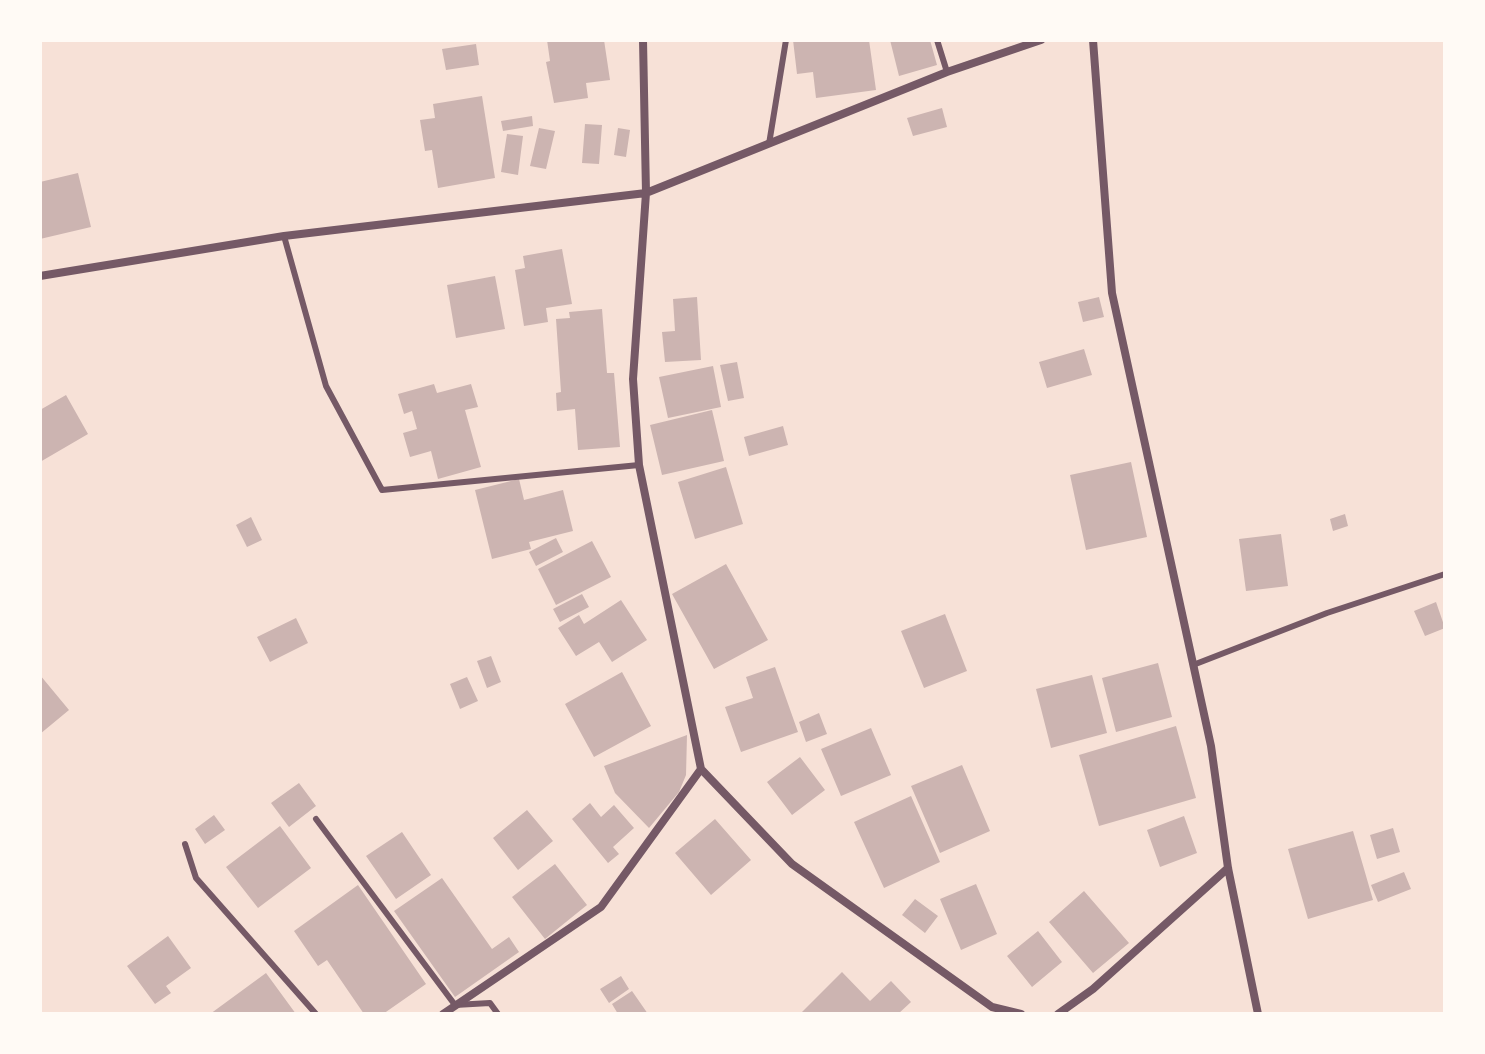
<!DOCTYPE html>
<html>
<head>
<meta charset="utf-8">
<style>
	body { margin:0 }
	#map { position:relative; width:1485px; height:1054px; overflow:hidden; background:#f7e1d7; font-family:Inter,sans-serif }
	canvas { display:block }
	.frame { position:absolute; inset:0; border:42px solid #fffaf5; pointer-events:none }
</style>
</head>
<body>
<div id="map">
<canvas width="1485" height="1054"></canvas>
<div class="frame"></div>
</div>
<script>
const ctx = document.querySelector('canvas').getContext('2d');
ctx.lineJoin = 'round';
function fill(path, color) { ctx.fillStyle = color; ctx.fill(path, 'evenodd'); }
const poly = rows => new Path2D(rows.map(r => 'M' + r).join(''));
function stroke(path, color, width, dash) { ctx.strokeStyle = color; ctx.lineWidth = width; ctx.lineCap = dash ? 'butt' : 'round'; ctx.setLineDash(dash || []); ctx.stroke(path); }
fill(poly([
	[547,40,604,40,610,80,586,83,588,98,554,103,546,62,550,61],
	[793,40,869,40,876,90,816,98,813,72,797,74],
	[890,40,930,40,937,65,899,76],
	[476,44,479,65,446,70,442,49],
	[482,96,495,178,438,188,432,150,425,151,420,120,435,118,433,104],
	[942,108,947,127,913,136,907,118],
	[532,116,533,126,503,131,501,121],
	[585,124,602,125,599,164,582,163],
	[539,128,555,131,546,169,530,166],
	[618,128,630,130,626,157,614,155],
	[507,134,523,136,518,175,501,172],
	[78,173,91,227,40,239,40,182],
	[562,249,572,304,546,308,548,322,524,326,515,270,525,268,523,256],
	[495,276,505,329,456,338,447,285],
	[697,297,701,360,665,362,662,332,675,331,673,299],
	[1099,297,1104,317,1083,322,1078,302],
	[602,309,607,373,614,373,620,447,578,450,575,409,557,411,556,393,561,392,556,319,570,318,569,312],
	[1084,349,1092,375,1047,388,1039,362],
	[737,362,744,398,728,401,720,365],
	[713,366,721,407,668,418,659,377],
	[434,384,437,393,471,384,478,407,465,410,481,467,438,479,431,451,410,457,403,433,417,429,412,411,404,414,398,394],
	[66,395,88,434,40,462,40,410],
	[712,410,724,461,662,475,650,425],
	[783,426,788,445,749,456,744,437],
	[1131,462,1147,537,1086,550,1070,475],
	[726,467,743,524,695,539,678,482],
	[519,479,524,500,563,490,573,531,529,542,531,549,492,559,475,490],
	[1345,514,1348,526,1333,531,1330,519],
	[251,517,262,540,247,547,236,525],
	[1281,534,1288,586,1246,591,1239,539],
	[556,538,563,552,536,566,529,552],
	[592,541,611,577,556,605,538,569],
	[726,564,768,640,714,669,672,594],
	[582,594,589,607,560,622,553,609],
	[621,600,647,640,612,662,599,642,576,656,558,628,579,615,584,624],
	[1436,602,1445,628,1425,636,1414,611],
	[945,614,967,671,924,688,901,631],
	[296,618,308,643,270,662,257,637],
	[491,656,501,682,487,688,477,661],
	[1158,663,1172,717,1116,732,1102,678],
	[775,667,798,732,741,752,725,707,753,698,746,677],
	[622,672,651,726,594,757,565,704],
	[40,675,69,710,40,734],
	[1092,675,1107,733,1051,748,1036,689],
	[467,677,478,701,460,709,450,684],
	[819,713,827,734,806,742,799,722],
	[1176,726,1196,798,1099,826,1079,755],
	[871,728,891,775,841,796,821,749],
	[687,735,686,775,679,792,649,828,615,793,604,766],
	[800,757,825,790,792,815,767,782],
	[962,765,990,831,940,853,911,786],
	[299,783,316,806,289,827,271,803],
	[911,796,940,862,884,888,854,822],
	[590,803,601,817,614,805,634,828,613,847,619,854,608,863,572,819],
	[527,810,553,841,518,870,493,838],
	[214,815,225,830,205,844,195,829],
	[1184,816,1197,853,1160,867,1147,830],
	[715,819,751,860,711,895,675,853],
	[280,826,311,868,258,908,226,867],
	[1393,828,1400,852,1377,859,1370,835],
	[1353,831,1373,900,1308,919,1288,849],
	[402,832,431,875,396,899,366,856],
	[555,864,587,905,545,939,512,897],
	[1404,872,1411,889,1378,902,1371,885],
	[442,878,492,949,509,937,519,952,455,997,394,911],
	[976,884,997,934,961,950,940,899],
	[358,885,426,984,383,1014,364,1014,327,960,318,966,294,931],
	[1084,891,1129,943,1093,973,1049,922],
	[915,899,938,916,925,933,902,915],
	[1038,931,1062,962,1032,987,1007,956],
	[168,936,191,968,166,986,171,993,155,1004,127,966],
	[842,972,870,1001,891,981,911,1002,898,1014,800,1014],
	[266,973,296,1014,210,1014],
	[621,976,629,989,609,1003,600,989],
	[632,991,648,1014,618,1014,612,1004]
]), '#ccb4b1');
stroke(poly([
	[937,40,947,72],
	[769,144,786,40],
	[284,236,326,386,382,490,639,465],
	[1193,665,1327,613,1445,574],
	[316,819,455,1005,490,1003,498,1014],
	[185,844,196,878,316,1014]
]), '#755966', 6);
stroke(poly([
	[643,40,646,193,633,379,639,465,701,769],
	[1093,40,1112,293,1211,746,1228,868,1258,1014],
	[40,276,284,236,646,193,947,72,1041,40],
	[443,1014,601,907,701,769,792,864,992,1007,1021,1014],
	[1058,1014,1093,989,1228,868]
]), '#755966', 8);
</script>
</body>
</html>
